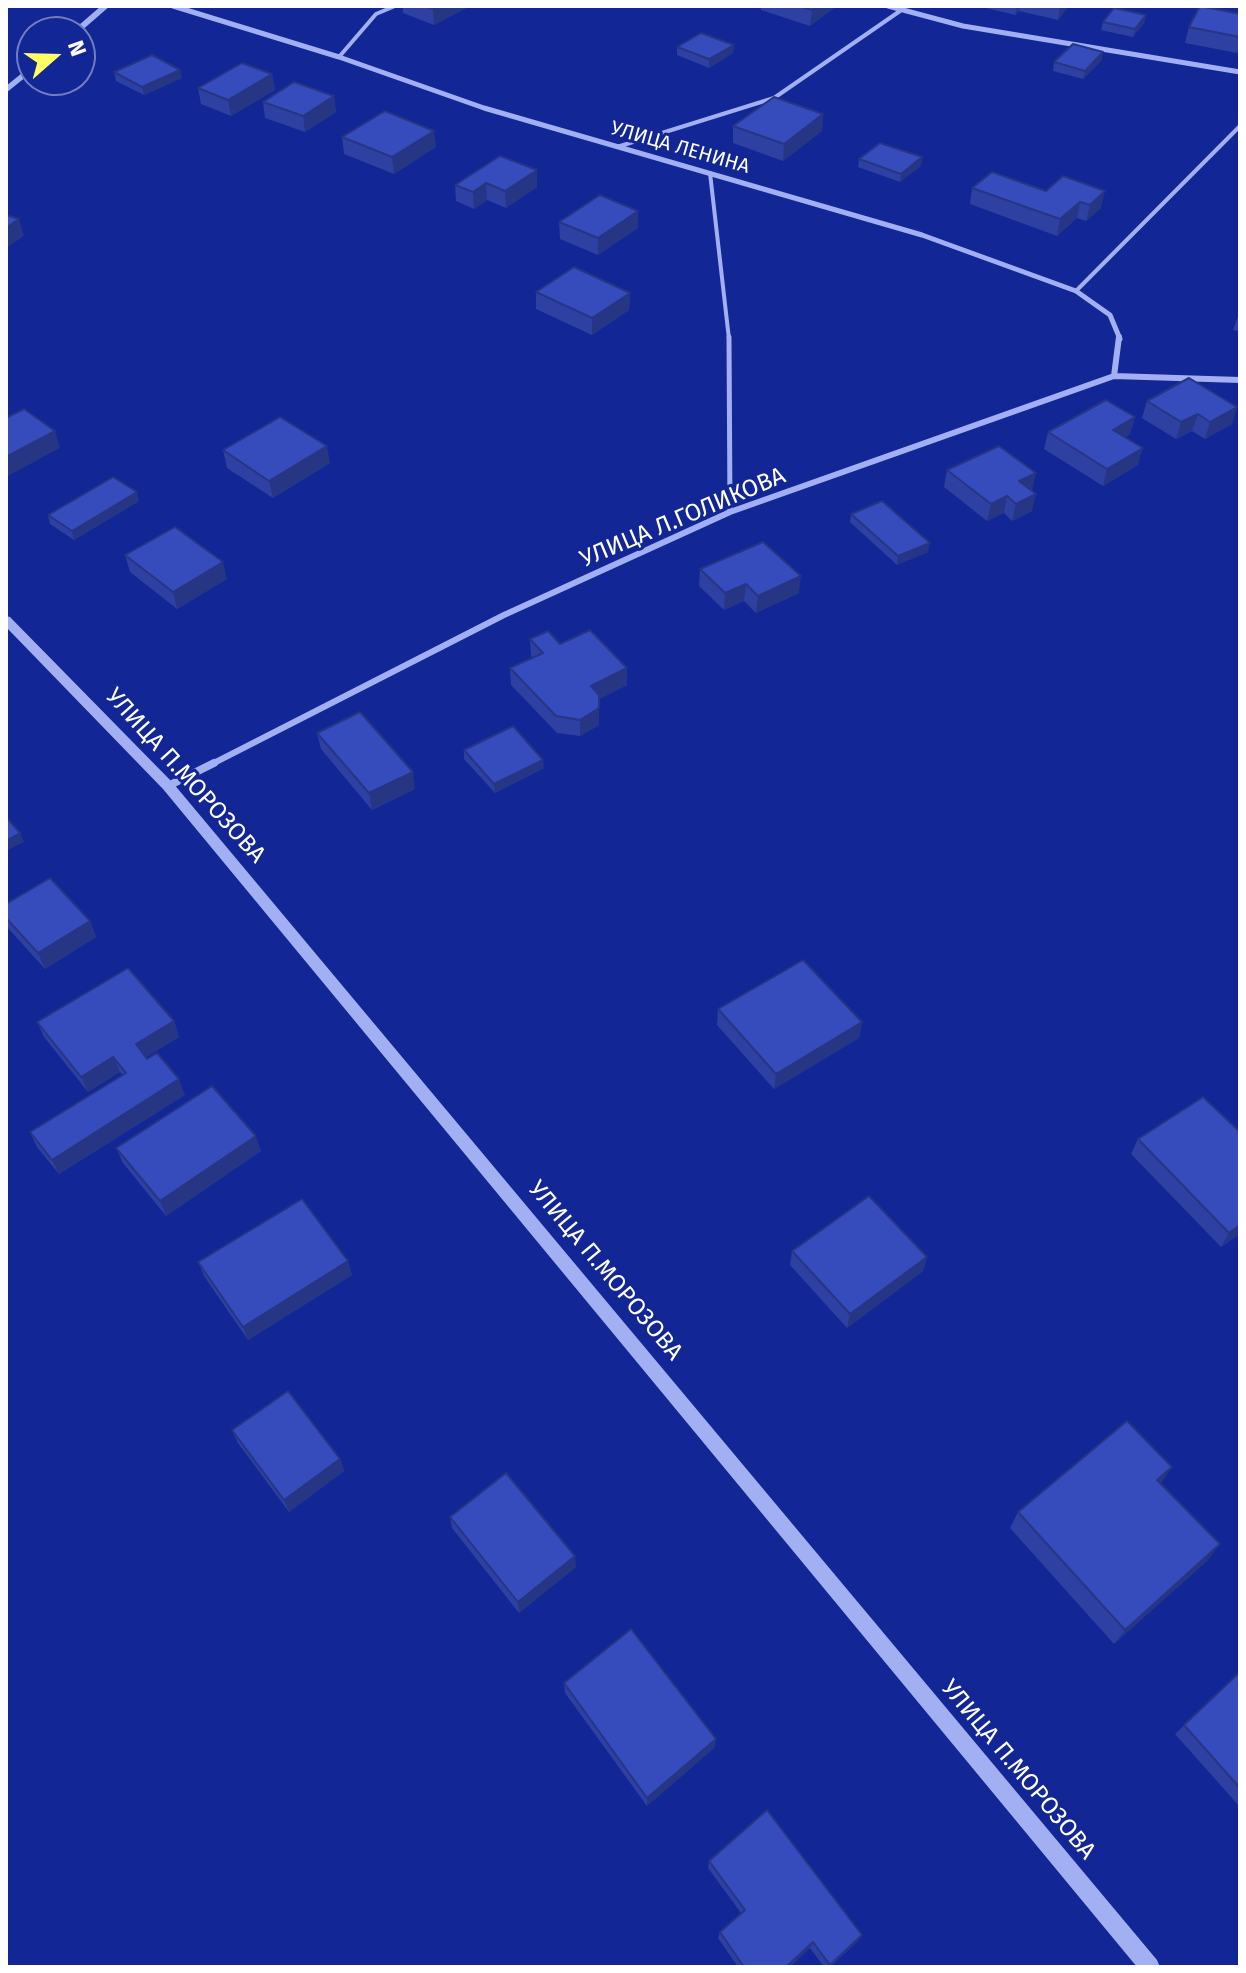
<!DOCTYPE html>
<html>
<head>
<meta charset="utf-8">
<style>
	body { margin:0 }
	#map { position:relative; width:1246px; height:1973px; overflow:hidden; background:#122695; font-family:"Fira Sans",sans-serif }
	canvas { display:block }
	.frame { position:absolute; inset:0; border:8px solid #fff; pointer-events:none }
	.north { position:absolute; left:16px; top:16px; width:80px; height:80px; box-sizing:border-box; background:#122695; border:2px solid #717dbf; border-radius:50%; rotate:70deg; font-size:22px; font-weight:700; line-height:32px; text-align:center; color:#fff }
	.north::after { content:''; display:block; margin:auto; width:28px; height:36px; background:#fffe63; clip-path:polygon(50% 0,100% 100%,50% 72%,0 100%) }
</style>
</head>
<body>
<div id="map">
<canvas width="1246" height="1973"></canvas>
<div class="frame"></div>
<div class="north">N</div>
</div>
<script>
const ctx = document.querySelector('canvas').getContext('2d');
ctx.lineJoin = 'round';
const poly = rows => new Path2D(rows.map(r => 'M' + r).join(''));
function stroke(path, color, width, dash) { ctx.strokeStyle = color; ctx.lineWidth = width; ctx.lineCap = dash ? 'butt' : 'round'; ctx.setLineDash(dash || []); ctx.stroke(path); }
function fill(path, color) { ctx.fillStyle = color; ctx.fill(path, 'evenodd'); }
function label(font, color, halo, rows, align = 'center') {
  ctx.font = font + ' "Fira Sans",sans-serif'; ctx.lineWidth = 6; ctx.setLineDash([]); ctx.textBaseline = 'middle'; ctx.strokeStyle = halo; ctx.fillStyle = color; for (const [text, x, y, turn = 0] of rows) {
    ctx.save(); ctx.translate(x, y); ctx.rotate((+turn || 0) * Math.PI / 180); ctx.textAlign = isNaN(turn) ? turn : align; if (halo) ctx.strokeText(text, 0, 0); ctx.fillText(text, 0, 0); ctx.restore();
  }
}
stroke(poly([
	[339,57,376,14,395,6],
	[617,147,774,98,900,11],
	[710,173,729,339],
	[1076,291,1240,126]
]), '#a2aff3', 4);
stroke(poly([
	[729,337,730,512]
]), '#a2aff3', 5);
stroke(poly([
	[173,6,339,57,484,108,922,235,1076,291,1110,315,1120,339],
	[888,6,963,26,1240,72]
]), '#a2aff3', 5);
stroke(poly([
	[1114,376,1119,337],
	[210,765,504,615,730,512,1114,376,1240,380]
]), '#a2aff3', 6);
stroke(poly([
	[168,786,214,763]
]), '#a2aff3', 8);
fill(poly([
	[101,6,110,6,80,32,71,32,101,6],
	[32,65,32,72,6,93,6,86,32,65],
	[6,616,10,617,173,783,1157,1960,1160,1967,1137,1967,163,789,6,627,6,616]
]), '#a2aff3');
fill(poly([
	[403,6,470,6,434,25,403,13],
	[761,6,834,6,834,8,810,26,761,10],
	[982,6,1069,6,1058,20,1019,11,1015,15,982,7],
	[1240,14,1240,47,1237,53,1185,43,1189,27],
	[1146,15,1144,23,1133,37,1101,30,1103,22],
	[734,45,733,53,709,68,677,55,677,47],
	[1103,52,1101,61,1083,79,1053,71,1054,62],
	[114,72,182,78,144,95,116,81],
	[272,74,275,90,231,116,201,104,198,88],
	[334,96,336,112,305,132,265,118,263,102],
	[823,114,822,131,783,161,733,143,733,126],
	[342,137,436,147,394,174,344,154],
	[922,157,921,166,900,182,858,167,859,159],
	[537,170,537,187,506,208,487,200,474,209,456,201,455,185],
	[972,188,1046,191,1101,208,1086,221,1077,218,1057,236,970,204],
	[638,211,638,228,598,255,560,239,559,222],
	[536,292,630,293,629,310,592,335,536,309],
	[1240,311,1240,332,1233,330],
	[1189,378,1232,424,1205,439,1192,431,1176,439,1142,418,1147,401],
	[1135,417,1130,434,1126,437,1138,465,1103,486,1044,449,1048,432],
	[223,450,330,463,273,498,227,468],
	[947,470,1031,491,1032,511,1012,521,1004,513,987,521,944,487],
	[139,501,74,540,50,524,48,515],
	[851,514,928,552,897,565,850,522],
	[125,555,227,579,177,609,130,572],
	[700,569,799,593,756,613,744,601,724,610,699,586],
	[530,639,560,644,627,668,627,685,599,699,599,725,580,736,557,733,511,685,510,668,533,658,531,656],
	[317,733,415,789,372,810,321,749],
	[464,750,544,768,495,793,464,759],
	[6,904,90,921,96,937,45,969,6,926],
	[718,1009,862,1022,859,1038,774,1089,717,1025],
	[174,1021,179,1037,146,1057,185,1095,59,1174,37,1147,30,1132,122,1075,120,1072,88,1092,44,1037,37,1022],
	[1240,1132,1240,1234,1221,1247,1131,1154,1138,1139],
	[116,1148,261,1151,166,1216,123,1163],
	[792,1251,927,1257,923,1271,847,1328,790,1265],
	[348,1261,352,1275,248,1340,204,1276,198,1262],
	[232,1430,340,1459,344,1471,289,1512,238,1443],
	[1161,1483,1208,1560,1114,1644,1010,1528,1018,1512],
	[450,1517,576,1567,519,1613,452,1528],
	[1240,1672,1240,1807,1175,1734],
	[564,1683,716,1739,714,1748,647,1806,565,1693],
	[709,1861,862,1935,858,1941,830,1967,824,1967,810,1948,790,1967,738,1967,718,1938,720,1932,741,1913,708,1868]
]), '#2e41a2');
fill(poly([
	[439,6,470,6,434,25,433,9],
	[817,6,834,6,834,8,810,26,812,10],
	[1017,6,1020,6,1019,11,1015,15],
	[1060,6,1069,6,1058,20],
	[1146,15,1144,23,1133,37,1135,29],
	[734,45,733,53,709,68,709,59],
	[1103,52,1101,61,1083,79,1085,71],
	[180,70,182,78,144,95,142,87],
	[272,74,275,90,231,116,228,100],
	[334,96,336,112,305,132,303,116],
	[823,114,822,131,783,161,784,144],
	[434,131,436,147,394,174,392,157],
	[922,157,921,166,900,182,901,174],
	[537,170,537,187,506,208,505,191],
	[486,183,487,200,474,209,473,192],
	[1105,191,1101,208,1086,221,1090,205],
	[1080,202,1077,218,1057,236,1060,219],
	[638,211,638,228,598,255,598,238],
	[19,219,24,236,6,248,6,228],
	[630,293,629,310,592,335,592,318],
	[1237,407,1232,424,1205,439,1210,422],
	[1198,414,1192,431,1176,439,1181,422],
	[1135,417,1130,434,1109,447,1113,430],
	[55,431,60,448,6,477,6,457],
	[327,446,330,463,273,498,269,481],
	[1143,448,1138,465,1103,486,1107,469],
	[1036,473,1032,491,1019,481],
	[137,492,139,501,74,540,72,531],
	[1036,494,1032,511,1012,521,1016,504],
	[1007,496,1004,513,987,521,991,504],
	[930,543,928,552,897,565,898,556],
	[223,562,227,579,177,609,173,592],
	[801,576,799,593,756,613,758,596],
	[746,584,744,601,724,610,725,593],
	[627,668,627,685,599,699,599,725,580,736,580,720,591,686],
	[543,760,544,768,495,793,494,784],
	[413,772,415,789,372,810,369,793],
	[20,833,24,842,6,851,6,841],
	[90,921,96,937,45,969,38,953],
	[174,1021,179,1037,142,1060,136,1044],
	[862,1022,859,1038,774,1089,776,1074],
	[113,1057,120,1072,88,1092,81,1077],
	[179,1079,185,1095,59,1174,52,1160],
	[256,1136,261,1151,166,1216,160,1201],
	[1240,1225,1240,1234,1221,1247,1229,1233],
	[927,1257,923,1271,847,1328,850,1314],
	[348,1261,352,1275,248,1340,243,1327],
	[340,1459,344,1471,289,1512,284,1500],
	[1172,1467,1161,1484,1157,1480],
	[1220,1544,1208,1560,1114,1644,1125,1630],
	[575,1556,576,1567,519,1613,518,1602],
	[716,1739,714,1748,647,1806,647,1798],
	[862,1935,858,1941,829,1967,830,1965],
	[813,1942,810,1948,790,1967,786,1967]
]), '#263584');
const building = poly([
	[425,6,439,6,433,9,425,6],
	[799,6,817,6,812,10,799,6],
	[1200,6,1240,14,1240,37,1189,27,1200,6],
	[1114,8,1146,15,1135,29,1103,22,1114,8],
	[701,33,734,45,709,59,677,47,701,33],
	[1073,44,1103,52,1085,71,1054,62,1073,44],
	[152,55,180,70,142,87,114,72,152,55],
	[242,63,272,74,228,100,198,88,242,63],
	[294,82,334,96,303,116,263,102,294,82],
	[774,97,823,114,784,144,733,126,774,97],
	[385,111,434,131,392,157,342,137,385,111],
	[880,143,922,157,901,174,859,159,880,143],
	[500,156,537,170,505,191,486,183,473,192,455,185,500,156],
	[992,172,1046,191,1063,176,1105,191,1090,205,1080,202,1060,219,972,188,992,172],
	[600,195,638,211,598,238,559,222,600,195],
	[6,215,19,219,6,228,6,215],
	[574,267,630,293,592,318,536,292,574,267],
	[1189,378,1237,407,1210,422,1198,414,1181,422,1147,401,1189,378],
	[1106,400,1135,417,1113,430,1143,448,1107,469,1048,432,1106,400],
	[24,409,55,431,6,457,6,418,24,409],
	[280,417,327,446,269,481,223,450,280,417],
	[999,446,1036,473,1019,481,1036,494,1016,504,1007,496,991,504,947,470,999,446],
	[113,477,137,492,72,531,48,515,113,477],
	[882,501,930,543,898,556,851,514,882,501],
	[175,527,223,562,173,592,125,555,175,527],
	[763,542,801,576,758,596,746,584,725,593,700,569,763,542],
	[590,630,627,668,591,686,599,695,599,708,580,720,556,716,510,668,543,653,530,639,548,631,560,644,590,630],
	[360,712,413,772,369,793,317,733,360,712],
	[513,726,543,760,494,784,464,750,513,726],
	[6,817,20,833,6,841,6,817],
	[50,878,90,921,38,953,6,918,6,904,50,878],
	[803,960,862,1022,776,1074,718,1009,803,960],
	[128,968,174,1021,136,1044,147,1059,157,1053,179,1079,52,1160,30,1132,126,1073,113,1057,81,1077,37,1022,128,968],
	[212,1086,256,1136,160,1201,116,1148,212,1086],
	[1203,1097,1240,1132,1240,1225,1229,1233,1138,1139,1203,1097],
	[869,1196,927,1257,850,1314,792,1251,869,1196],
	[302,1199,348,1261,243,1327,198,1262,302,1199],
	[288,1391,340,1459,284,1500,232,1430,288,1391],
	[1127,1421,1172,1467,1157,1480,1220,1544,1125,1630,1018,1512,1127,1421],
	[506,1473,575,1556,518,1602,450,1517,506,1473],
	[631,1629,716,1739,647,1798,564,1683,631,1629],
	[1240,1672,1240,1788,1184,1725,1240,1672],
	[767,1810,862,1935,830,1965,813,1942,786,1967,744,1967,720,1932,745,1910,709,1861,767,1810]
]);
fill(building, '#364cbc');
stroke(building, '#263584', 2);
label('20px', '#fff', '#122695', [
	["УЛИЦА ЛЕНИНА",680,148,16]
]);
label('24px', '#fff', '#122695', [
	["УЛИЦА Л.ГОЛИКОВА",683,518,-23],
	["УЛИЦА П.МОРОЗОВА",185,776,48],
	["УЛИЦА П.МОРОЗОВА",605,1271,50],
	["УЛИЦА П.МОРОЗОВА",1018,1770,50]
]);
</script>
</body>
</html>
